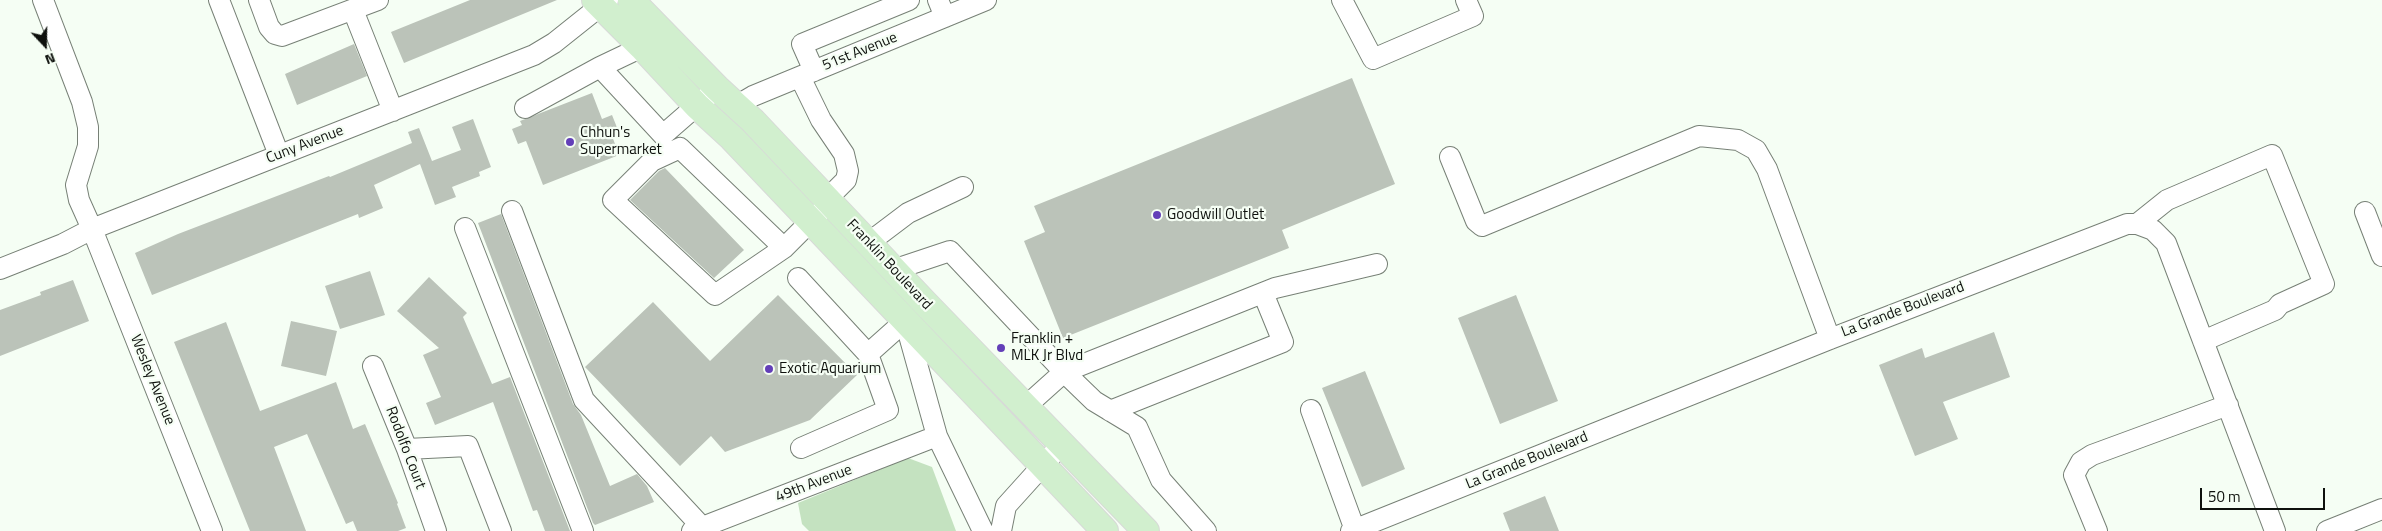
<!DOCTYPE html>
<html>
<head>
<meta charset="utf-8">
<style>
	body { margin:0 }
	#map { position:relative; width:2382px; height:531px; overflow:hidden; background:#f5fef4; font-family:"Titillium Web",sans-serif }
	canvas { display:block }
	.north { position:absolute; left:20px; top:20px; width:50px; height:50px; -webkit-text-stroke:4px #f5fef4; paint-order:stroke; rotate:159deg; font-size:14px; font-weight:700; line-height:20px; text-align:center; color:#0e110d }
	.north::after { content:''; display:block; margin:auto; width:18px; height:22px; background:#0e110d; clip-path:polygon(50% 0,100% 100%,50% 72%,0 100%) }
	.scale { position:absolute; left:2200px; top:488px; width:125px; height:22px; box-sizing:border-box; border:2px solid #0e110d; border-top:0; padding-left:6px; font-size:15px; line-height:18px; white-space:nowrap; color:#0e110d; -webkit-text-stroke:4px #f5fef4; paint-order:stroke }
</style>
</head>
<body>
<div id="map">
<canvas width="2382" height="531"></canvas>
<div class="north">N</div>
<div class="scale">50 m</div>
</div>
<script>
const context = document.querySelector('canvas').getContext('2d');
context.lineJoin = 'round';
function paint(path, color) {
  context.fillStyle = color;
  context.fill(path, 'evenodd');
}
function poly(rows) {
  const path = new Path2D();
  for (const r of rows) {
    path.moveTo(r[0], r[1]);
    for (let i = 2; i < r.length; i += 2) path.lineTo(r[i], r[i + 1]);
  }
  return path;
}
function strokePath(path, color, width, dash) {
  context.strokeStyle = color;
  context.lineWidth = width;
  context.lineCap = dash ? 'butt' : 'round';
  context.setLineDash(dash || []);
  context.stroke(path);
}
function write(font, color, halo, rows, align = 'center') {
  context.font = font + ' "Titillium Web",sans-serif';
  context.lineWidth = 4.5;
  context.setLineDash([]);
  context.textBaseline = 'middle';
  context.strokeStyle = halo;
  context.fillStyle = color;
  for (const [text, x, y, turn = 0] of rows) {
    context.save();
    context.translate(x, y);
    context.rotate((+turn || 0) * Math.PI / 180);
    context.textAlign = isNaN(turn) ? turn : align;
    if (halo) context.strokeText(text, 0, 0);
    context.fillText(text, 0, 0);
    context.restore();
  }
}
const green = poly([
	[908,458,932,467,956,531,809,531,802,524,798,503]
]);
const building = poly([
	[470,0,557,0,404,63,391,32],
	[354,44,367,76,297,105,285,74],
	[1352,78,1395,184,1282,230,1289,248,1063,338,1024,241,1045,232,1034,206],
	[592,93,602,119,612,115,618,130,611,133,619,155,543,185,526,141,518,144,512,129,522,125,520,121],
	[473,119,491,167,479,172,480,176,452,187,456,197,435,205,420,164,374,185,383,208,359,218,358,214,152,295,135,253,178,234,329,176,330,177,412,143,408,132,419,128,432,161,461,150,452,127],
	[665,168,744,250,714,278,630,200,659,171],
	[501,214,573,404,581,415,610,486,637,474,647,486,654,502,595,525,593,523,478,223],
	[370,271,385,315,340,329,325,286],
	[429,277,467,313,463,317,492,384,510,377,570,531,545,531,537,510,533,511,493,402,435,425,426,403,441,397,423,355,439,348,397,311],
	[73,280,89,321,0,356,0,310,41,295,40,292],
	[778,295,857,375,810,420,725,452,711,436,680,466,585,367,653,302,710,361],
	[1516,295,1558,401,1500,424,1458,318],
	[291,321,337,331,326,376,281,366],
	[226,322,260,411,336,382,353,429,365,424,398,503,397,504,406,528,398,531,357,531,353,521,346,524,307,434,274,447,306,531,250,531,174,342],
	[1994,332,2010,377,1943,402,1958,439,1915,456,1879,365,1922,348,1925,358],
	[1365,371,1405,469,1362,487,1322,388],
	[1545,496,1559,531,1510,531,1503,513]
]);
const minor = poly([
	[43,0,82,102,88,127,88,146,76,185,79,200,92,229,212,531],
	[219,0,279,155],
	[259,0,269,27,275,34,282,36,378,0],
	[938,0,945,17],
	[1342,0,1373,59,1473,16,1466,0],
	[353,10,393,111],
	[600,67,642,47,651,38],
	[814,71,802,44,909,0],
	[800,77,821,120,844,154,848,171,846,180,827,199],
	[736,106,753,96,986,0],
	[525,108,600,67,663,135,717,88],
	[1450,157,1476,221,1482,226,1699,136,1738,140,1756,150,1767,169,1830,339],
	[512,211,584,400,702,527],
	[2365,212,2382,256],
	[2137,224,2167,200,2272,155,2324,284,2280,304,2275,310,2203,341],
	[465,228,583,531],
	[867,244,908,213,963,187],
	[784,248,680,148,652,161,613,200,715,295,784,248,819,213],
	[0,269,63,244,92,229,534,55,554,43,608,0],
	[893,270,950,251,1064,372,1275,288,1377,264],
	[798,278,868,354,888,410,801,448],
	[868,354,905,321,937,436,983,531],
	[373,366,407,449,436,531],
	[1025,407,1064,372,1094,401,1137,427,1161,480,1206,531],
	[1311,410,1355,530],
	[1110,411,1283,342,1263,293],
	[407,449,468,446,501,531],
	[692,531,937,436],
	[1001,531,1006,506,1061,445],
	[1351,531,1830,339,2127,224,2137,224,2153,230,2166,243,2275,531],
	[2097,531,2074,475,2081,462,2092,455,2228,405],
	[2327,531,2382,509]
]);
const major = poly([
	[595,0,642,47,697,106,732,138,1105,531],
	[631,0,717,88,753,121,925,303,1146,531]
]);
const markers = [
	[570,142,5,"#633fb8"],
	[1157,215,5,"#633fb8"],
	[1001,348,5,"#633fb8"],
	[769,369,5,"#633fb8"]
];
const streetNames = [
	["51st Avenue",860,52,-22],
	["Cuny Avenue",305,145,-21],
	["Franklin Boulevard",889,265,47],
	["La Grande Boulevard",1903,310,-21],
	["Wesley Avenue",152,380,68],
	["Rodolfo Court",405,448,69],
	["La Grande Boulevard",1527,461,-22],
	["49th Avenue",814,484,-21]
];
const poiNames = [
	["Chhun's",580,133],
	["Supermarket",580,150],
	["Goodwill Outlet",1167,215],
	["Franklin +",1011,339],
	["MLK Jr Blvd",1011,356],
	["Exotic Aquarium",779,369]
];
paint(green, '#c4e2c0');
paint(building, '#bbc3b9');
strokePath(minor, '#778076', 22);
strokePath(major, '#d8d9d8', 28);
strokePath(minor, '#fff', 20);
strokePath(major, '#d1efce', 26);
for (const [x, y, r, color] of markers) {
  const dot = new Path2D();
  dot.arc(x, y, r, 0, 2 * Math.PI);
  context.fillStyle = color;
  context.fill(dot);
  strokePath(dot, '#f5fef4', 2);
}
write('15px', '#0e110d', '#f5fef4', streetNames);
write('15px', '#0e110d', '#f5fef4', poiNames, 'left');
</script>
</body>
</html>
